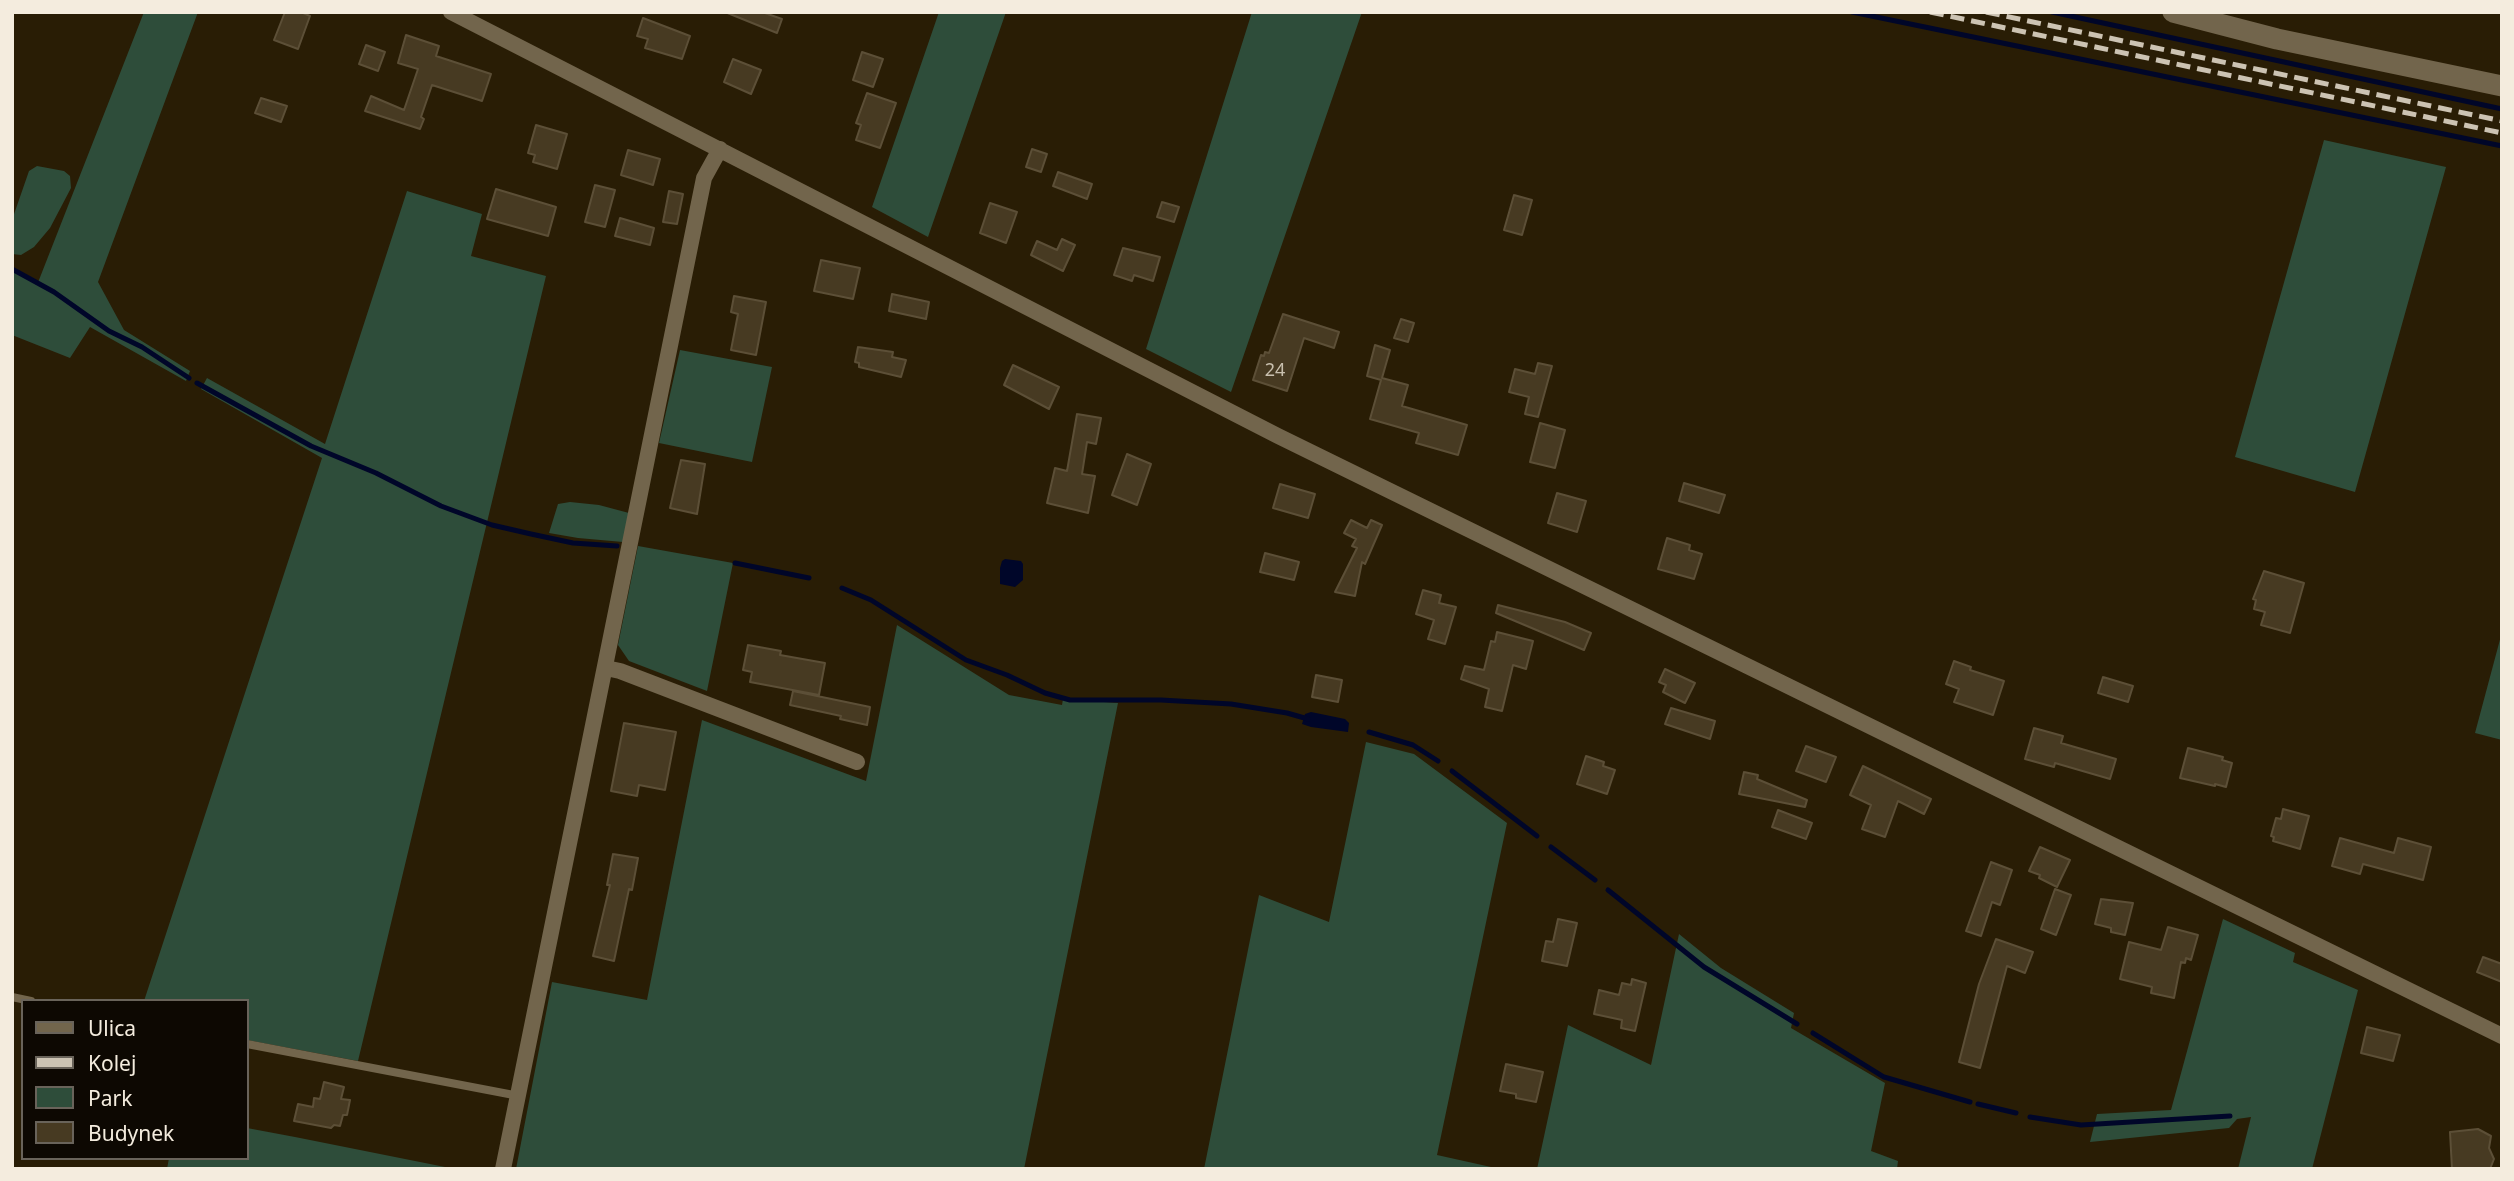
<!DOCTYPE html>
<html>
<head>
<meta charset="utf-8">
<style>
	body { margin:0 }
	#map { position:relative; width:2514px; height:1181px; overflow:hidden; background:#291d05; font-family:"Noto Sans",sans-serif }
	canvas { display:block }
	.frame { position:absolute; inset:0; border:14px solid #f4ecde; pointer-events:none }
	.legend { position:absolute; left:21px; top:999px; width:228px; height:161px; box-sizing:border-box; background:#0d0802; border:2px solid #69635a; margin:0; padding:9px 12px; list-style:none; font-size:21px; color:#f4ecde }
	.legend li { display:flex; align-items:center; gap:14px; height:35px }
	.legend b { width:35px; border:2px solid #69635a }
</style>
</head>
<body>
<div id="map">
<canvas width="2514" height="1181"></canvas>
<div class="frame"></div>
<ul class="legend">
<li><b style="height:9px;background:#72654c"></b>Ulica</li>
<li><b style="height:9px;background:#ccc3b3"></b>Kolej</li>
<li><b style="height:19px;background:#2e4d3a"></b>Park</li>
<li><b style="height:19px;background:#473a22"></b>Budynek</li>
</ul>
</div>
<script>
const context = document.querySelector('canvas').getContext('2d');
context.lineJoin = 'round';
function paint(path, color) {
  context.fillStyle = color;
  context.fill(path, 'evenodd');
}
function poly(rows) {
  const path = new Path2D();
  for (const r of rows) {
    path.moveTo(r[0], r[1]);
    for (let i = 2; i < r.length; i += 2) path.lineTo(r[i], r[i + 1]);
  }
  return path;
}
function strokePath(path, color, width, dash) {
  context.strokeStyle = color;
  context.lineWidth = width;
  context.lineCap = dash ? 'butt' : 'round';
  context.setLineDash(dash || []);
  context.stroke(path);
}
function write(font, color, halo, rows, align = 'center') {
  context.font = font + ' "Noto Sans",sans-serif';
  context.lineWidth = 5;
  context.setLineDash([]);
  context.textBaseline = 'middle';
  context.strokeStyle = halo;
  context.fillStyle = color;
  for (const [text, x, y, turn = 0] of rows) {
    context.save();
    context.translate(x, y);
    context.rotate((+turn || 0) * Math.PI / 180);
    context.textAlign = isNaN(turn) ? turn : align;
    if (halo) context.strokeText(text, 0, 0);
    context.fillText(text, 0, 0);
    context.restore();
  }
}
const green = poly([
	[144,12,198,12,98,282,124,330,190,371,186,381,90,327,70,358,12,335,12,269,37,285],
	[939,12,1006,12,928,237,872,207],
	[1252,12,1362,12,1231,392,1146,349],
	[2324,140,2446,167,2355,492,2235,457],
	[37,166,64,171,70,176,71,188,50,228,34,247,21,255,12,254,12,220,29,171],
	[407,191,482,214,471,256,546,276,358,1061,247,1040,247,1001,144,1001,322,458,201,389,207,378,325,444],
	[680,350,772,367,752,462,659,443],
	[570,502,599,505,629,513,623,542,578,538,549,533,558,504],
	[638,546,733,563,707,691,629,661,618,645],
	[897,625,1009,695,1062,705,1063,699,1118,703,1024,1169,516,1169,552,982,647,1000,702,720,866,781],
	[2502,632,2502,740,2475,733],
	[1366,742,1414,754,1507,823,1437,1155,1500,1169,1204,1169,1259,895,1329,922],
	[2223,919,2295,953,2293,962,2358,990,2312,1169,2238,1169,2251,1117,2237,1119,2229,1128,2090,1142,2097,1114,2171,1110],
	[1679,934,1721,968,1794,1013,1791,1028,1885,1083,1871,1151,1898,1161,1897,1169,1537,1169,1568,1025,1651,1065],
	[247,1128,295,1137,455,1169,167,1169,169,1158,247,1158]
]);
const water = poly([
	[1005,559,1021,561,1023,564,1023,580,1015,587,1000,584,1000,568,1002,561],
	[1311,712,1345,719,1349,723,1348,732,1311,727,1302,724,1305,714]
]);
const stream = poly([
	[1852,12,2502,146],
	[2052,12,2502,109],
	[12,269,54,292,109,331,142,347,189,378],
	[197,383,311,446,376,473,441,506,492,525,531,534,573,543,617,546],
	[735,563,809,578],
	[842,588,871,600,966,660,1007,675,1045,693,1070,700,1161,700,1231,704,1287,713,1308,719],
	[1369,732,1413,745,1438,761],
	[1452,771,1537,836],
	[1551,847,1595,880],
	[1608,890,1704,967,1797,1024],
	[1813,1033,1884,1077,1970,1102],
	[1978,1104,2016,1113],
	[2030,1117,2081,1125,2230,1116]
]);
const building = poly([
	[285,12,301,12,310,16,298,49,274,40,285,12],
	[725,12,762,12,782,19,777,33,725,12],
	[643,18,690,36,682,59,645,48,648,39,637,36,643,18],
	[406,35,439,46,436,56,491,74,482,101,432,85,421,117,424,119,420,129,365,111,371,96,404,110,418,69,398,63,406,35],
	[366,45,385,52,378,71,359,64,366,45],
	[862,52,883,59,873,87,853,80,862,52],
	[733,59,761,70,751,94,724,82,733,59],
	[867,93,896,103,880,148,856,140,861,125,856,123,867,93],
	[261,98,287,106,281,122,255,113,261,98],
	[536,125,567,134,557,169,533,162,535,155,528,153,536,125],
	[1032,149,1047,154,1041,172,1026,167,1032,149],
	[628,150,660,159,653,185,621,175,628,150],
	[1058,172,1092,184,1087,199,1053,186,1058,172],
	[595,185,615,190,605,227,585,222,595,185],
	[496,189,556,207,548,236,487,219,496,189],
	[669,191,683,194,677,224,663,222,669,191],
	[1514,195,1532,200,1522,235,1504,230,1514,195],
	[1162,202,1179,207,1174,222,1157,217,1162,202],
	[990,203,1017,212,1006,243,980,233,990,203],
	[620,218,654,228,650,245,615,236,620,218],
	[1062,239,1075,245,1063,271,1031,255,1037,241,1057,250,1062,239],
	[1123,248,1160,257,1153,281,1134,275,1132,281,1114,275,1123,248],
	[821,260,860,268,853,299,814,291,821,260],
	[892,294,929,302,926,319,889,311,892,294],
	[734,296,766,302,756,355,731,350,738,314,731,312,734,296],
	[1283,314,1339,332,1334,348,1304,338,1287,391,1253,380,1261,355,1264,356,1265,352,1269,353,1283,314],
	[1401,319,1414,323,1408,342,1394,338,1401,319],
	[1375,345,1390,350,1382,378,1408,385,1402,406,1467,425,1458,455,1416,443,1419,433,1370,419,1381,380,1367,376,1375,345],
	[858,347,893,352,892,357,906,360,901,377,859,367,859,363,855,362,858,347],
	[1538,363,1552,366,1538,417,1525,414,1529,397,1509,392,1515,369,1535,374,1538,363],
	[1013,365,1059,387,1049,409,1004,385,1013,365],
	[1077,414,1101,418,1096,444,1087,442,1082,474,1095,476,1088,513,1047,503,1055,468,1067,471,1077,414],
	[1540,423,1565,430,1555,468,1530,462,1540,423],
	[1127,454,1151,464,1137,505,1112,495,1127,454],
	[681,460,705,464,697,514,670,508,681,460],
	[1684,483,1725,495,1719,513,1679,501,1684,483],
	[1280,484,1315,494,1308,518,1273,508,1280,484],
	[1557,493,1586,501,1577,532,1548,523,1557,493],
	[1351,520,1367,528,1371,520,1382,525,1365,564,1362,562,1355,596,1335,592,1357,548,1352,546,1356,539,1344,533,1351,520],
	[1667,538,1690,545,1689,550,1702,554,1694,579,1658,569,1667,538],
	[1265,553,1299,562,1294,580,1260,572,1265,553],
	[2264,571,2304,583,2290,633,2261,625,2265,612,2254,609,2256,600,2253,599,2264,571],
	[1423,590,1441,595,1439,603,1456,607,1445,644,1428,639,1434,620,1416,614,1423,590],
	[1498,605,1565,622,1591,633,1584,650,1496,613,1498,605],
	[1497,632,1533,641,1526,669,1513,665,1502,711,1485,707,1489,689,1461,679,1465,666,1484,670,1491,641,1495,642,1497,632],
	[748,645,781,651,780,655,825,663,819,695,750,682,752,672,743,670,748,645],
	[1954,661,1971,667,1970,670,2004,681,1993,715,1954,702,1959,689,1946,684,1954,661],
	[1665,669,1695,683,1685,703,1663,692,1666,685,1659,682,1665,669],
	[1316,675,1342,680,1338,702,1312,697,1316,675],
	[2103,677,2133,686,2128,702,2098,693,2103,677],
	[793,691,870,707,867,725,840,719,841,716,790,705,793,691],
	[1671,708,1715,721,1710,739,1665,724,1671,708],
	[624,723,676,732,665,790,639,785,637,796,611,791,624,723],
	[2034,728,2063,736,2061,743,2116,759,2110,779,2055,763,2054,767,2025,759,2034,728],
	[1806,746,1836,757,1826,782,1796,771,1806,746],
	[2188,748,2223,757,2222,760,2232,763,2226,787,2215,784,2215,786,2180,778,2188,748],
	[1586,756,1604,762,1603,766,1615,770,1607,794,1577,784,1586,756],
	[1863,766,1931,799,1924,814,1898,801,1885,837,1862,829,1871,805,1850,795,1863,766],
	[1744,772,1758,775,1757,779,1807,800,1805,807,1739,794,1744,772],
	[2283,809,2309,816,2300,849,2273,841,2274,837,2271,836,2276,818,2281,819,2283,809],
	[1778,810,1812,823,1806,839,1772,827,1778,810],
	[2340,838,2394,853,2398,838,2431,847,2423,880,2363,864,2360,874,2332,866,2340,838],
	[2040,847,2070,860,2057,887,2039,878,2040,875,2029,871,2040,847],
	[613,854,638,858,632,890,629,889,614,961,593,956,610,885,607,885,613,854],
	[1991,862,2012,870,2000,905,1992,902,1981,936,1966,931,1991,862],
	[2055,889,2071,895,2056,935,2041,929,2055,889],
	[2101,899,2133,903,2125,935,2111,932,2111,928,2095,924,2101,899],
	[1558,919,1577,923,1567,966,1542,961,1546,941,1553,942,1558,919],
	[2168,927,2198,935,2191,960,2186,958,2185,963,2181,962,2174,998,2151,993,2152,987,2120,979,2129,942,2161,950,2168,927],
	[1996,939,2033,952,2025,973,2007,966,1980,1068,1959,1062,1979,984,1996,939],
	[2483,957,2502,964,2502,982,2477,972,2483,957],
	[1632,979,1646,983,1635,1031,1621,1028,1622,1020,1594,1014,1599,990,1619,995,1622,983,1631,985,1632,979],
	[2367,1027,2400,1035,2393,1061,2361,1053,2367,1027],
	[1506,1064,1543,1072,1536,1102,1516,1098,1516,1094,1500,1091,1506,1064],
	[324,1082,344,1087,341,1099,350,1100,347,1115,343,1115,340,1126,334,1125,331,1128,294,1121,298,1104,313,1107,314,1098,320,1099,324,1082],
	[2478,1129,2491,1136,2489,1148,2494,1159,2490,1169,2452,1169,2450,1132,2478,1129]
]);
const lane = poly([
	[12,997,31,1001],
	[247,1044,519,1096]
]);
const street = poly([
	[451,12,1278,436,2502,1036],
	[606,668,620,671,857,762],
	[503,1169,704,178,720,149]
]);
const secondary = poly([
	[2173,12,2277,39,2502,86]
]);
const rail = poly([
	[1930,12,2502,133],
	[1986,12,2502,121]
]);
const numberNames = [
	["24",1275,371]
];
paint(green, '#2e4d3a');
paint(water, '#000629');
strokePath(stream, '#000629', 5);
paint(building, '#473a22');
strokePath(building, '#5c4f37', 2);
strokePath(lane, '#72654c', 8);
strokePath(street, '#72654c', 16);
strokePath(secondary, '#72654c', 21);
strokePath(rail, '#ccc3b3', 5, [14, 7]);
write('18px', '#c9c0af', null, numberNames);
</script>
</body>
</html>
